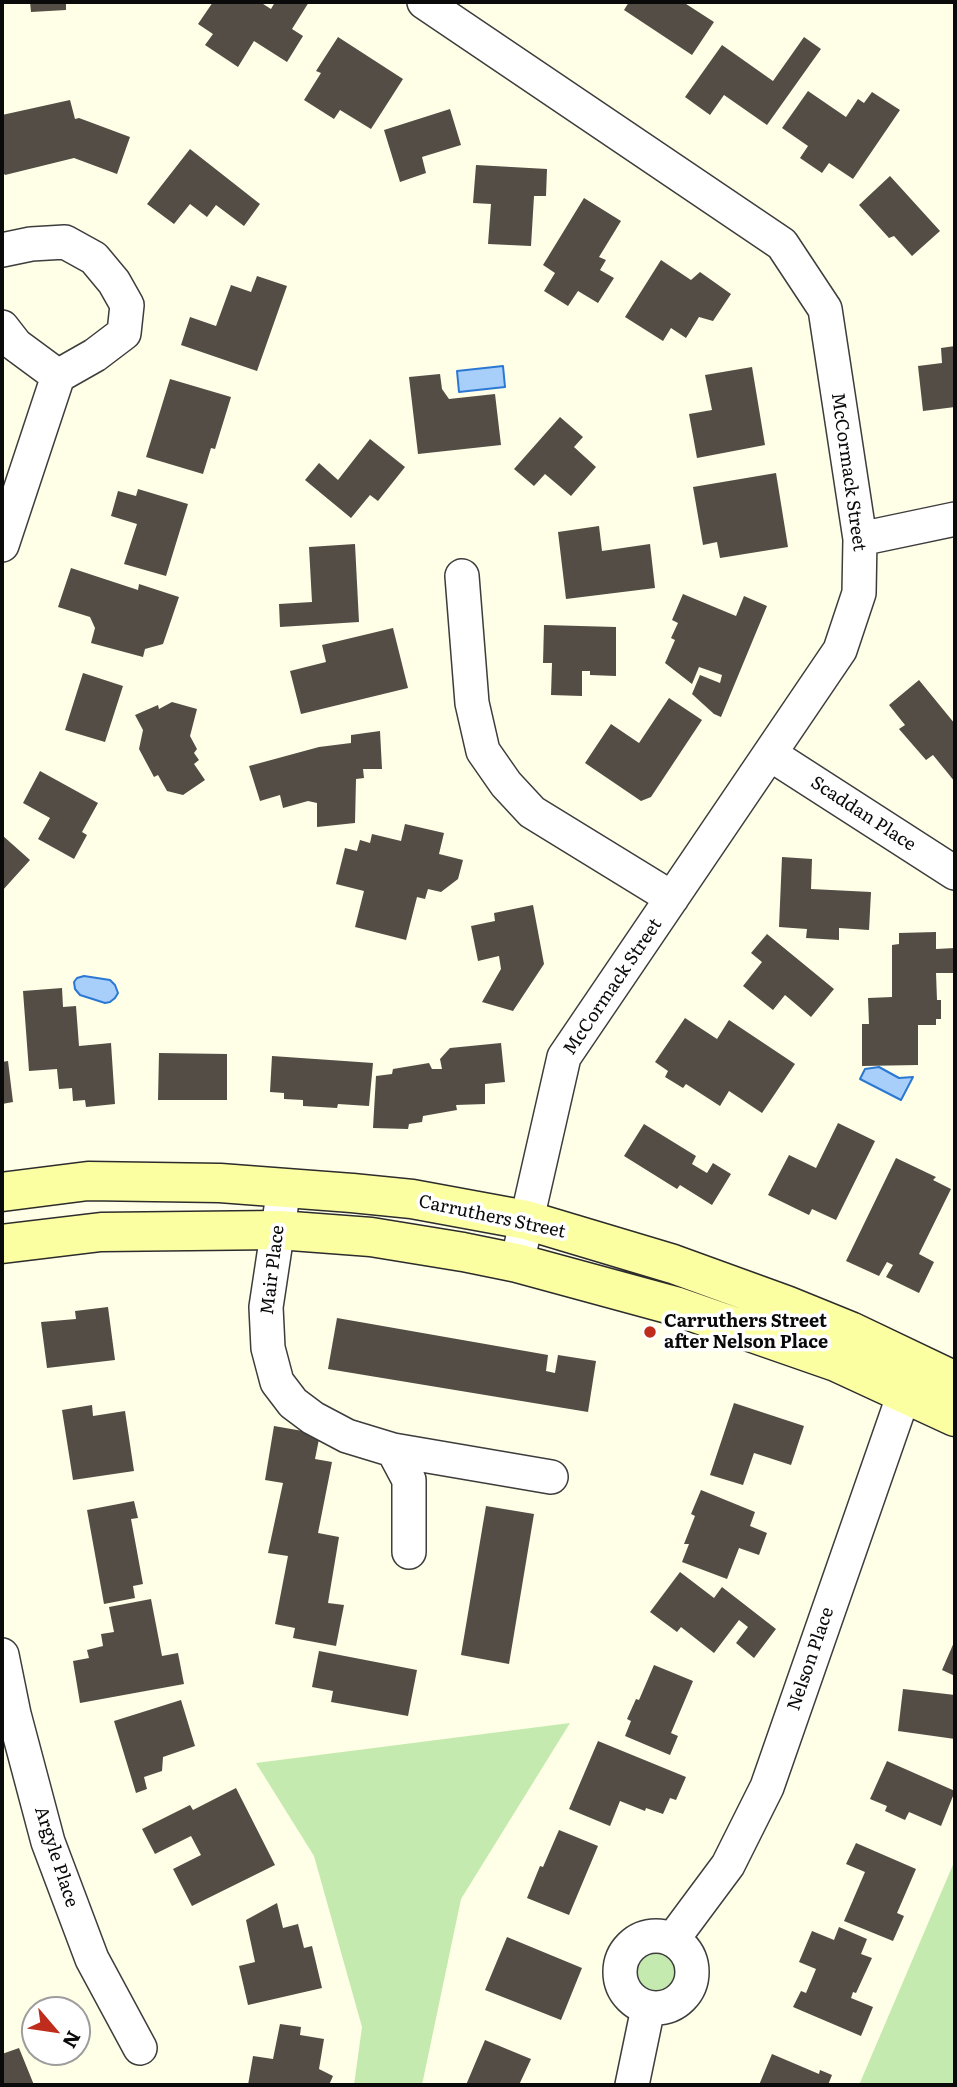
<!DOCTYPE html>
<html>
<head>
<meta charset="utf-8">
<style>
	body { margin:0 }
	#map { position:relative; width:957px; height:2087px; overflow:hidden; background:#fffee6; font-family:Literata,serif }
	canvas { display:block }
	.frame { position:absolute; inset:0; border:4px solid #0a0a0a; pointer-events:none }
	.north { position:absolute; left:21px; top:1996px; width:70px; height:70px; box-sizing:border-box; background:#fff; border:2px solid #9d9d9d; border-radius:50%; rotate:119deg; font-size:19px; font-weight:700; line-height:28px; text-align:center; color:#0a0a0a }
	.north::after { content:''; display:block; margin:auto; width:24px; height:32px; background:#bf2c1c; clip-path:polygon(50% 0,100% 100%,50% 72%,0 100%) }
</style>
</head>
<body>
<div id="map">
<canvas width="957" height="2087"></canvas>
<div class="frame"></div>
<div class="north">N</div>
</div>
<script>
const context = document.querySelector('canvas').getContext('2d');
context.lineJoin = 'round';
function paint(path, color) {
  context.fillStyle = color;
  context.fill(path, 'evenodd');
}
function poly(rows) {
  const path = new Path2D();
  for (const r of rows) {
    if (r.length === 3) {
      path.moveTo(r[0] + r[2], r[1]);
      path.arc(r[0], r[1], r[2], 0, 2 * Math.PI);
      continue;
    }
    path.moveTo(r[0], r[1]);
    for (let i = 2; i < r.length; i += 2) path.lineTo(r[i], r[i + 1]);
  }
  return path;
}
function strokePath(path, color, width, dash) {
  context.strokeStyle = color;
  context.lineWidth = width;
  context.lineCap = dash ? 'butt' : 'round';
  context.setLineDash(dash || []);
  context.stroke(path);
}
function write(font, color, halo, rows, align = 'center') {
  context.font = font + ' Literata,serif';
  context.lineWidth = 7;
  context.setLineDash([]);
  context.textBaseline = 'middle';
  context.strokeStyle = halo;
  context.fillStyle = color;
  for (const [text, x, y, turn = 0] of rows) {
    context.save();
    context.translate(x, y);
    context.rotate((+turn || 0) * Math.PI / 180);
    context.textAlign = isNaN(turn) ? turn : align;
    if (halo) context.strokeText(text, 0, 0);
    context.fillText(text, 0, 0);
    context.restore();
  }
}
const green = poly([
	[570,1723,461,1899,422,2085,354,2085,362,2027,314,1856,256,1763],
	[955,1860,955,2085,859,2085],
	[656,1971,27]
]);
const water = poly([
	[503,366,505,387,459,392,457,371,503,366],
	[84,976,110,980,115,985,118,993,115,998,110,1002,105,1003,80,995,75,989,74,982,77,978,84,976],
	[879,1067,899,1078,913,1077,901,1100,860,1079,865,1069,879,1067]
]);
const building = poly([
	[30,2,66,2,66,10,31,12],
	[213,2,260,2,271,9,275,2,309,2,292,29,303,36,287,62,254,41,238,67,205,45,213,34,198,24],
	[629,2,683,2,714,22,692,55,624,10],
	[338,37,403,79,371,129,340,110,334,119,304,100,321,73,316,71],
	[804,37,821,49,767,125,724,95,710,115,685,97,722,45,773,81],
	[808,91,846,117,858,99,864,103,872,92,900,110,853,179,829,163,822,173,800,158,808,146,782,128],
	[70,100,75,119,79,118,130,137,117,174,74,158,5,175,2,171,2,115],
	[450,109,461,145,422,157,426,173,400,182,384,130],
	[190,149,260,204,244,226,216,205,207,217,190,204,174,224,147,204],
	[476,165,547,169,546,196,534,196,531,246,488,244,491,204,473,203],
	[890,176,940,231,912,256,894,236,889,238,859,205],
	[584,198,621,221,599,257,606,260,600,270,614,278,598,303,578,291,568,306,544,291,555,273,543,265],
	[661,260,691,280,700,272,731,294,713,321,699,317,686,338,671,328,663,341,625,317],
	[257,276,287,286,257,371,181,345,190,317,216,326,231,285,251,292],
	[955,346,955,407,923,411,918,366,942,363,941,348],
	[752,367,765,445,697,458,689,414,712,410,705,375],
	[440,374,442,389,449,399,495,394,501,445,418,454,409,377],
	[170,379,231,397,215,449,211,448,203,474,146,457],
	[560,417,583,437,574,447,596,467,571,496,545,474,534,486,514,469],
	[370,439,405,467,378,501,370,495,351,518,305,480,319,463,338,480],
	[776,473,788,547,720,558,717,542,703,545,693,487],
	[138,489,188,504,166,576,124,564,137,524,111,516,118,491,136,496],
	[599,526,602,551,650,544,655,588,566,599,558,532],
	[355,544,359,622,280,627,279,604,312,602,309,547],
	[71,568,138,590,139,584,179,597,163,644,145,649,143,657,91,643,95,628,90,617,58,607],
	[683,594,736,616,744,596,767,606,721,717,714,714,692,694,700,675,720,683,722,675,699,667,692,684,665,663,675,640,671,638,678,623,672,620],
	[544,625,616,627,616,676,590,675,590,671,582,671,582,696,551,695,552,663,543,663],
	[393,628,408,688,301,714,290,671,326,662,322,645],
	[83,673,123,686,105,742,65,730],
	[919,680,955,724,955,782,933,755,926,760,899,729,905,725,889,705],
	[669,698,702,720,651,797,641,801,585,763,611,724,639,743],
	[172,702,197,709,190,736,197,749,194,753,199,760,194,764,205,780,183,795,167,791,158,775,154,777,139,749,143,730,135,715,158,705,159,709],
	[380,731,382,769,363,769,364,778,356,779,355,823,317,827,317,803,308,801,283,808,280,795,260,801,249,766,319,747,351,743,351,735],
	[40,771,98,803,82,832,87,835,74,859,38,839,50,818,23,803],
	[405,824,444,833,439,854,463,860,458,879,441,892,428,889,425,899,417,897,406,940,355,927,364,891,336,884,345,848,357,851,360,840,370,843,372,834,401,841],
	[2,835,30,860,2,891],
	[782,857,812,859,811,889,871,892,869,930,839,928,839,940,806,938,807,929,779,927],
	[533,905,544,964,513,1011,482,1002,501,969,499,956,478,961,471,926,495,921,494,913],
	[936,932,936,949,955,948,955,973,936,973,937,1000,941,1000,941,1019,936,1019,936,1025,918,1025,918,1065,862,1066,862,1024,869,1024,868,998,892,997,892,945,899,944,899,933],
	[767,934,834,989,811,1017,785,995,773,1010,743,986,762,962,751,953],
	[62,988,63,1007,76,1006,79,1046,111,1043,115,1104,86,1107,85,1100,73,1101,72,1088,59,1089,57,1069,29,1071,23,991],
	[685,1018,717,1039,729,1020,795,1064,762,1113,729,1091,720,1106,686,1084,683,1088,665,1077,668,1071,655,1062],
	[501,1043,505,1082,485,1084,485,1104,456,1105,457,1110,423,1116,422,1122,409,1124,408,1129,373,1128,376,1076,392,1074,393,1069,429,1063,432,1069,442,1069,440,1059,450,1048],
	[159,1053,227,1054,227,1100,158,1100],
	[272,1056,373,1063,369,1106,338,1104,337,1108,303,1106,303,1100,284,1099,284,1093,270,1092],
	[8,1061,13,1102,2,1104,2,1062],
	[838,1123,875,1141,836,1220,812,1209,809,1215,768,1195,789,1155,816,1168],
	[644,1124,696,1156,692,1164,707,1173,713,1163,731,1174,712,1205,680,1185,677,1189,624,1156],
	[896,1158,936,1177,933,1180,951,1189,919,1254,934,1262,919,1293,886,1277,893,1265,887,1262,879,1276,846,1261],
	[108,1307,115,1360,47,1368,41,1322,76,1319,75,1311],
	[337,1318,548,1355,546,1371,555,1373,558,1355,596,1361,588,1412,328,1369],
	[734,1403,804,1426,791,1465,754,1453,743,1485,710,1475],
	[92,1405,93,1416,125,1411,134,1471,73,1480,62,1410],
	[274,1426,320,1434,315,1459,332,1462,318,1533,339,1537,328,1603,344,1605,336,1646,293,1638,295,1628,275,1624,288,1556,268,1553,283,1483,265,1480],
	[701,1490,755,1512,750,1526,767,1533,759,1555,739,1548,727,1579,682,1562,689,1544,684,1544,695,1516,691,1514],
	[134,1501,138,1518,131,1519,143,1584,133,1586,135,1598,104,1604,87,1510],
	[486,1506,534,1514,509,1664,461,1655],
	[680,1572,714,1598,722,1587,776,1629,754,1658,736,1643,748,1627,739,1620,714,1653,681,1627,677,1632,650,1612],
	[151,1599,162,1656,178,1653,184,1684,80,1703,73,1661,89,1658,87,1650,103,1646,101,1634,114,1632,109,1607],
	[955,1640,955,1676,942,1670],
	[319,1651,417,1670,408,1716,331,1702,333,1691,312,1687],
	[654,1665,693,1681,671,1733,678,1736,670,1755,625,1736,631,1721,627,1719,636,1699,639,1700],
	[903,1689,955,1695,955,1739,898,1731],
	[181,1700,195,1746,163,1757,162,1771,144,1777,147,1789,136,1793,114,1721],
	[598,1741,686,1777,676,1800,670,1798,663,1814,646,1808,645,1811,620,1801,610,1826,569,1809],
	[887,1761,955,1791,941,1826,909,1812,905,1820,885,1811,887,1806,870,1799],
	[236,1788,275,1865,192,1906,173,1869,201,1855,191,1836,155,1854,142,1829,190,1805,193,1810],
	[559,1830,598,1846,569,1915,527,1898,540,1866,543,1867],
	[856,1843,916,1869,897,1913,904,1916,893,1941,844,1921,865,1872,846,1864],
	[277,1903,283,1928,298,1924,304,1948,312,1946,322,1988,248,2005,239,1966,255,1962,246,1920],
	[839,1927,867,1939,861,1954,872,1958,856,1993,853,1992,851,1998,873,2007,861,2036,793,2007,801,1991,806,1993,816,1969,799,1962,812,1931,834,1940],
	[507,1937,582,1968,561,2020,485,1990],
	[280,2024,301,2027,300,2035,324,2039,319,2069,333,2076,329,2085,248,2085,253,2056,273,2059],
	[485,2040,531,2059,519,2085,466,2085],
	[19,2048,34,2085,2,2085,2,2054],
	[772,2054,819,2074,820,2070,832,2075,828,2085,759,2085]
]);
const minor = poly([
	[424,2,782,244,825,309,860,539,859,593,840,650,564,1057,517,1263],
	[2,250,31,244,65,242,94,258,114,282,127,305,124,333,95,355,58,376,2,545],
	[2,327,16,345,58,376],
	[860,539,955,519],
	[462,576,472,703,483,751,506,784,532,812,672,898],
	[770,754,955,873],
	[284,1188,266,1307,268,1348,277,1382,293,1403,313,1418,347,1436,393,1450,409,1480,409,1552],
	[393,1450,551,1477],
	[2,1655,14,1714,48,1842,92,1959,140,2048],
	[656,1972,36],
	[673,1939,728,1865,767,1787,912,1371],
	[632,2085,648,2008]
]);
const secondary = poly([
	[2,1192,88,1181,220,1183,352,1193,412,1199,526,1220,673,1264,786,1305,850,1331,955,1381],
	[2,1244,101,1232,278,1230,371,1237,463,1252,517,1263,675,1306,836,1362,955,1417]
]);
const markers = [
	[650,1332,7,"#bf2c1c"]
];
const streetNames = [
	["McCormack Street",848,472,82],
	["Scaddan Place",863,814,33],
	["McCormack Street",613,987,-56],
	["Carruthers Street",492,1217,12],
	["Mair Place",273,1270,-83],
	["Nelson Place",811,1659,-71],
	["Argyle Place",56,1857,72]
];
const poiNames = [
	["Carruthers Street",664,1322],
	["after Nelson Place",664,1343]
];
paint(green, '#c5eaaf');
paint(water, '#a8cff9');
strokePath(water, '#2b78d4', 2);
paint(building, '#534d46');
strokePath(minor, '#3d3d3d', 36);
strokePath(secondary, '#2c2c2c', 41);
strokePath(minor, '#fff', 33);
strokePath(secondary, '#fcffa1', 38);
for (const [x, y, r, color] of markers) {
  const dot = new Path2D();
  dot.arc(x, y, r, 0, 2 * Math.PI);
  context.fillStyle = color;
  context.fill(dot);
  strokePath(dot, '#fff', 2.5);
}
write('18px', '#0a0a0a', '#fff', streetNames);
write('bold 18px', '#0a0a0a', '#fff', poiNames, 'left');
</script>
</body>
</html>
